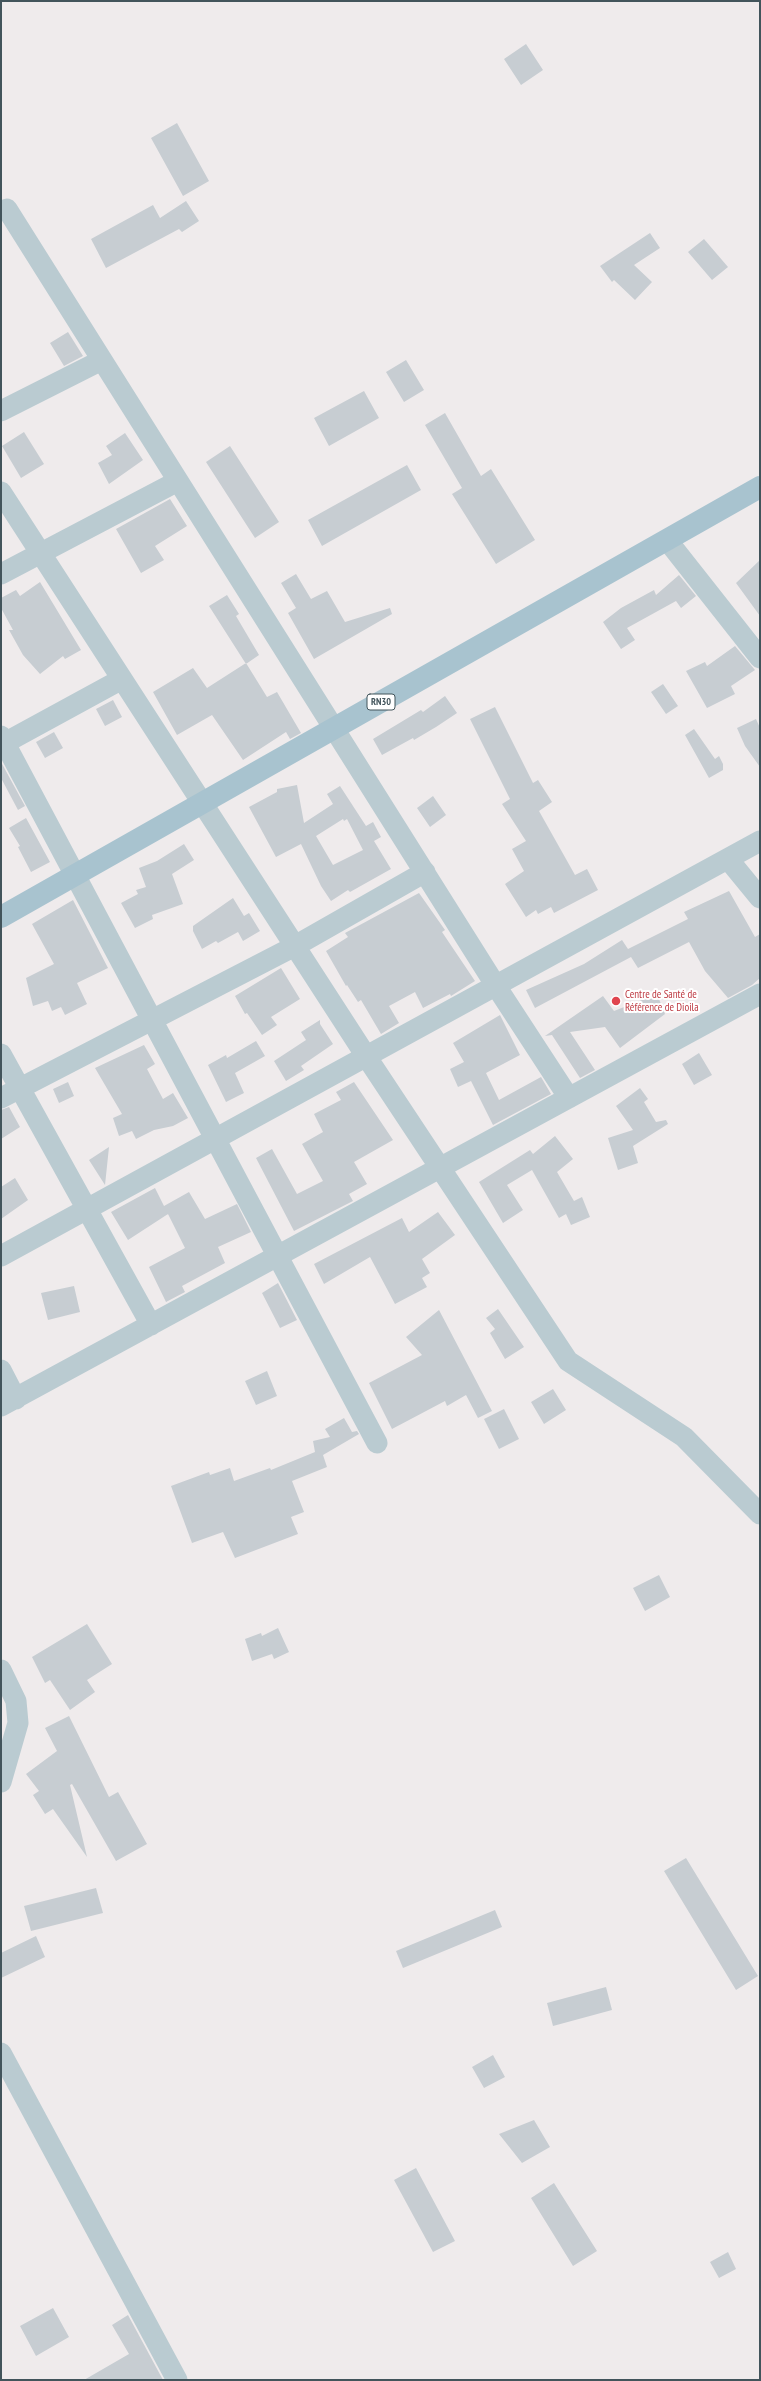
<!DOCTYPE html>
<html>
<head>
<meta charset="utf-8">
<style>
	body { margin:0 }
	#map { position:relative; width:761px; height:2381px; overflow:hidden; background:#efebec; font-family:"PT Sans Narrow",sans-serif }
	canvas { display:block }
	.frame { position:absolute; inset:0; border:2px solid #42545b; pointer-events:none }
</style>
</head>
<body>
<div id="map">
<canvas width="761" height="2381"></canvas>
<div class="frame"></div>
</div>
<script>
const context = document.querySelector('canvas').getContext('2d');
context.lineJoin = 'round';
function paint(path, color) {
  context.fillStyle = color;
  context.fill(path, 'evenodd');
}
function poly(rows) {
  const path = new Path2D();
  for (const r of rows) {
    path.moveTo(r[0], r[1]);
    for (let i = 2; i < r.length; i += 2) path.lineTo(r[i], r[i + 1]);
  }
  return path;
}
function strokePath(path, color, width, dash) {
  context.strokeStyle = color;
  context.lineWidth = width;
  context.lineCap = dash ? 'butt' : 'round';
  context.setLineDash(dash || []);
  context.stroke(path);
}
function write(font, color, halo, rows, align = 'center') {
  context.font = font + ' "PT Sans Narrow",sans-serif';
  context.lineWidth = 4;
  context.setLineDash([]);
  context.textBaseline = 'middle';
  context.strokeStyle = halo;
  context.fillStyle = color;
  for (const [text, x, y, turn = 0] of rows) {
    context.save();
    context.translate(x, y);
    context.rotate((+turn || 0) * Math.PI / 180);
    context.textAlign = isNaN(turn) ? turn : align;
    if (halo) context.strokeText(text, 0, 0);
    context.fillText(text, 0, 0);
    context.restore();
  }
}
const building = poly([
	[526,44,543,70,521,85,504,59],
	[177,123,209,181,183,196,151,138],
	[186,201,199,221,182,232,179,229,106,268,91,239,153,205,160,218],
	[650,233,660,248,634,265,652,282,635,300,614,280,612,282,600,266],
	[704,239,728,267,712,280,688,252],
	[68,332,83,356,64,366,50,343],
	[406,360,424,390,404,402,386,372],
	[364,391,379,418,329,446,314,418],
	[445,413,481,476,491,469,535,540,496,564,452,494,462,488,425,425],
	[24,432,44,464,21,478,2,446],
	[125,433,143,460,109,484,98,463,112,455,106,446],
	[230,446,279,522,255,538,206,462],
	[407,465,421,490,322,546,308,520],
	[170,499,187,526,155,546,164,560,141,573,116,529],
	[760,560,760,616,736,583],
	[296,574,311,599,327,591,345,622,390,608,392,614,314,659,288,613,296,608,281,583],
	[679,575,696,596,681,608,676,601,627,628,635,640,621,649,603,622,621,608,654,590,656,595],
	[40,582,81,650,65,659,63,656,40,674,23,655,9,630,13,630,1,608,1,598,16,590,20,596],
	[227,595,239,614,236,616,259,655,246,664,209,606],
	[735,646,755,670,731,686,735,694,707,708,686,671,705,662,707,666],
	[246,663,267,697,277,692,301,733,290,739,286,732,243,760,212,715,177,735,153,692,193,668,207,688],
	[663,684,678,706,666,714,651,692],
	[445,696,457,713,436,727,414,740,413,738,382,755,373,739,421,710,423,712],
	[113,700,122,717,105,726,96,709],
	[495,707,533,783,538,780,552,802,539,811,575,875,587,869,598,890,554,913,551,907,538,914,536,910,526,917,505,884,524,871,512,849,526,841,502,804,510,799,470,719],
	[756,719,760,728,760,767,745,746,737,728],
	[694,729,715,759,719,756,723,764,723,770,709,778,685,735],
	[54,732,63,748,45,758,36,742],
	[1,762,25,806,18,810,1,778],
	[297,785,304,823,333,804,327,794,340,786,366,826,373,822,381,837,374,841,391,869,350,892,348,890,331,901,321,886,301,844,276,857,249,807,277,792,277,789],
	[343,819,344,821,347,819,363,850,333,865,316,836],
	[433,796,446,815,430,827,417,808],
	[26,818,50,862,31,872,18,847,20,846,9,828],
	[184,844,194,860,172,874,183,904,152,915,153,919,135,928,121,903,138,894,136,890,146,887,139,868,157,861],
	[729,891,755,937,760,934,760,978,752,985,728,998,705,971,689,942,638,968,631,957,535,1008,526,990,584,964,622,940,628,949,688,919,684,912],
	[419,893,445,930,442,932,475,981,451,996,450,994,423,1008,415,992,389,1006,399,1023,381,1034,361,1000,358,1002,347,985,346,986,326,951,348,937,345,933],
	[233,898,244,916,249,913,260,931,243,941,238,932,218,943,216,941,202,949,193,931,193,926],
	[73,900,108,968,77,983,87,1004,65,1015,61,1007,52,1011,48,1001,33,1006,26,978,54,964,32,924],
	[281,968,300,999,271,1017,277,1025,262,1035,247,1013,245,1014,235,996],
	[657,994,665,1014,620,1048,605,1027,570,1032,595,1070,580,1078,552,1035,545,1036,603,996,614,1011],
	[500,1015,520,1055,486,1073,499,1100,541,1077,551,1094,493,1125,471,1081,458,1087,450,1069,464,1062,453,1043],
	[320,1020,320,1024,333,1044,301,1066,304,1070,286,1081,274,1061,306,1040,301,1032],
	[256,1041,265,1056,235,1073,244,1093,226,1102,208,1065,226,1055,227,1058],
	[144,1045,155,1064,147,1069,163,1099,173,1093,188,1118,173,1126,154,1130,136,1139,132,1131,119,1136,113,1118,122,1114,95,1068],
	[699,1053,712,1075,694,1085,682,1064],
	[68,1082,74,1096,59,1103,53,1089],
	[354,1082,393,1140,354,1162,367,1184,349,1194,353,1201,294,1231,256,1158,272,1149,297,1194,323,1181,302,1144,323,1132,314,1114,341,1100,336,1092],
	[640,1088,648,1099,644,1102,656,1122,666,1120,668,1124,633,1146,638,1163,618,1170,608,1138,633,1130,616,1106],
	[9,1107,20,1127,1,1139,1,1110],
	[555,1136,573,1159,557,1172,574,1201,582,1197,590,1217,571,1225,566,1214,559,1218,532,1170,507,1185,523,1210,503,1223,479,1182,530,1150,533,1154],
	[109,1147,105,1185,89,1160],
	[15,1178,28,1200,1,1219,1,1187],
	[155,1188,168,1214,128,1240,111,1212],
	[189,1192,205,1219,237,1204,251,1232,218,1247,225,1263,182,1286,185,1292,166,1302,149,1267,185,1248,164,1206],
	[438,1212,455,1235,422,1259,430,1273,422,1278,427,1287,395,1304,370,1257,324,1284,314,1264,402,1218,409,1232],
	[278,1283,297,1320,280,1328,262,1293],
	[74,1286,80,1312,48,1320,41,1293],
	[498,1309,524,1347,505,1359,490,1333,495,1329,486,1318],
	[439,1310,492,1411,478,1418,466,1395,447,1406,445,1401,392,1429,369,1383,422,1355,406,1337],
	[267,1371,277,1396,256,1405,245,1381],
	[553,1389,566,1410,544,1424,531,1402],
	[504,1409,519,1439,499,1449,484,1419],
	[344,1418,352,1432,357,1431,359,1434,323,1455,327,1467,292,1481,304,1512,291,1517,298,1534,235,1558,223,1532,192,1543,171,1486,209,1472,210,1475,230,1468,234,1481,270,1468,271,1470,315,1452,313,1441,330,1437,325,1429],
	[659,1575,670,1597,645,1611,633,1588],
	[87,1624,112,1664,87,1680,95,1692,70,1710,50,1680,45,1683,32,1657],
	[278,1628,289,1652,274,1659,272,1654,252,1661,245,1639,261,1633,262,1636],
	[69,1716,109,1797,118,1792,147,1844,116,1861,72,1784,70,1785,87,1857,53,1809,45,1814,33,1795,39,1791,26,1774,57,1751,45,1728],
	[686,1858,758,1976,736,1990,664,1871],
	[96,1888,103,1913,31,1931,24,1906],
	[495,1910,502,1927,403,1968,396,1951],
	[36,1936,45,1957,1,1978,1,1953],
	[606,1987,612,2010,553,2026,547,2003],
	[493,2055,505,2077,484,2088,472,2067],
	[534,2120,550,2147,522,2163,499,2134],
	[416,2168,455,2241,433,2252,394,2180],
	[554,2183,597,2251,573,2266,531,2198],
	[728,2252,736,2269,719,2278,710,2262],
	[53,2308,69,2337,36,2356,20,2326],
	[128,2315,163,2380,84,2380,129,2354,112,2325]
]);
const minor = poly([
	[7,209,496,986,569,1098],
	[1,411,102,360],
	[1,492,366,1056,568,1361,684,1437,760,1514],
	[667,540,760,658],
	[1,574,178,481],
	[1,736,377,1443],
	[1,745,122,679],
	[728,859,760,898],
	[1,1054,151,1325],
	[1,1098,295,946,425,872],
	[1,1256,760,841],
	[1,1370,16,1399],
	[1,1406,760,994],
	[1,1670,16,1701,18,1723,1,1782],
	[1,2053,177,2380]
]);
const major = poly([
	[1,917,760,487]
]);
const markers = [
	[616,1001,5,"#e0444e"]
];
const shields = [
	[381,702,28]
];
const shieldNames = [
	["RN30",381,702]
];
const healthNames = [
	["Centre de Santé de",625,995],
	["Référence de Dioila",625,1008]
];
paint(building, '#c7cdd2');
strokePath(minor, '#bacbd1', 21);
strokePath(major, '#a8c3cf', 22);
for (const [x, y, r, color] of markers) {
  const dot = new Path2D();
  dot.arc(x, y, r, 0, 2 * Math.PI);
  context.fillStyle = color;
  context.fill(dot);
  strokePath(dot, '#fff', 1.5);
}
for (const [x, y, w] of shields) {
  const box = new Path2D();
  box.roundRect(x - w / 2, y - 8, w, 16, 3);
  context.fillStyle = '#fff';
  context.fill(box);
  strokePath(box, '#42545b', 1);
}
write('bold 10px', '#42545b', null, shieldNames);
write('11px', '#be3a42', '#fff', healthNames, 'left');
</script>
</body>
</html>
